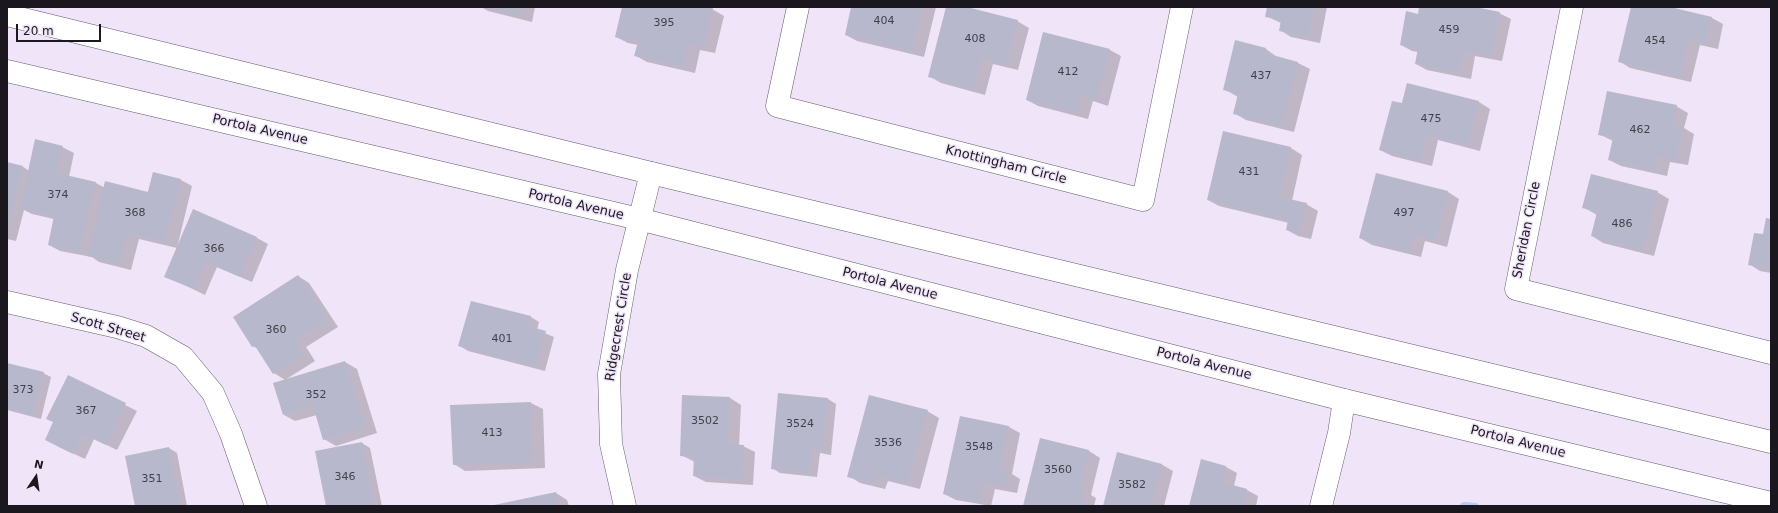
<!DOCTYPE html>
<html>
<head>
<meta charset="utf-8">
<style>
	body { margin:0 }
	#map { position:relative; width:1778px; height:513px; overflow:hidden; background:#efe4f8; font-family:"DejaVu Sans",sans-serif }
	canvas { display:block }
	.frame { position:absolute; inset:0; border:8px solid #1b171e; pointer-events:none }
	.north { position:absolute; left:16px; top:457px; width:40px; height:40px; -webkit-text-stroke:3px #efe4f8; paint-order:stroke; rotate:13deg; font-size:11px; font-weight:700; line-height:16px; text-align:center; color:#1b171e }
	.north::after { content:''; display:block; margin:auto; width:14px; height:18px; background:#1b171e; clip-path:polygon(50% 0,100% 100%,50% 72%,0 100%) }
	.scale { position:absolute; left:16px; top:24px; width:85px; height:18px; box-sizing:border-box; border:2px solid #1b171e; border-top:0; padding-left:5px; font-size:12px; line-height:14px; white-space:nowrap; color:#1b171e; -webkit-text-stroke:3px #efe4f8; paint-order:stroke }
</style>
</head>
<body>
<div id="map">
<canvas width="1778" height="513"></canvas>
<div class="frame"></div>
<div class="north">N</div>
<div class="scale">20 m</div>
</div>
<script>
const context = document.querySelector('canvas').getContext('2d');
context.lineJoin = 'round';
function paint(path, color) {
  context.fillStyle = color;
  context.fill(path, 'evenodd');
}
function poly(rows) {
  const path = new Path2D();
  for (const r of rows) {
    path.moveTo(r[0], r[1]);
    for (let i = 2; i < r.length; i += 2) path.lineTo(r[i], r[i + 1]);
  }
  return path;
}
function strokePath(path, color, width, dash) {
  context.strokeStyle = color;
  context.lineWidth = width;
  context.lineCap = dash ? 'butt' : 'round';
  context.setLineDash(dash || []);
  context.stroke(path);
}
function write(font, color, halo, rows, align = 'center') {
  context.font = font + ' "DejaVu Sans",sans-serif';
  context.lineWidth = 3;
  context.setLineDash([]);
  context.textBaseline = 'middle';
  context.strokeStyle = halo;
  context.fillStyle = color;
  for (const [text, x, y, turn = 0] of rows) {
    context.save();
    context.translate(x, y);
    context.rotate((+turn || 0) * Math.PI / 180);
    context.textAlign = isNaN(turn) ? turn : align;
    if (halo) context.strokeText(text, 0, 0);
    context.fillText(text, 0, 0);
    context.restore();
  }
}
const water = poly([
	[1464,502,1477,503,1480,506,1460,506,1461,503]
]);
const shadow = poly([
	[481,7,535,7,532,22,488,11],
	[623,7,703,7,712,9,724,16,715,53,700,50,695,73,647,62,636,56,638,45,628,43,616,37],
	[852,7,936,7,924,57,857,41,846,35],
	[947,7,963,7,1017,21,1029,28,1018,70,993,64,985,95,941,83,929,76],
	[1268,7,1327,7,1320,43,1291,37,1280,30,1281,23,1266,16],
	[1420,7,1469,7,1499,13,1511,19,1502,61,1475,56,1471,79,1427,70,1416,64,1418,52,1412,51,1401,45,1419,15],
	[1632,7,1676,7,1676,9,1712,18,1723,24,1718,49,1700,45,1691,82,1630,68,1619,61],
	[1236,41,1266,49,1277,57,1298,63,1310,69,1294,132,1246,120,1234,113,1238,97,1224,89],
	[1110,50,1121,56,1108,106,1093,101,1088,119,1038,106,1027,100],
	[1407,84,1479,102,1490,109,1480,151,1438,140,1432,166,1392,156,1380,150,1402,104],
	[1676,106,1688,113,1684,128,1694,134,1688,165,1670,162,1667,176,1621,166,1609,160,1613,141,1599,134],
	[1224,132,1291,148,1302,155,1292,201,1306,204,1318,211,1311,239,1298,236,1287,230,1289,223,1219,206,1208,200],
	[62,147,74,153,69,177,96,183,105,188,148,193,153,173,181,180,192,186,177,248,139,239,131,270,99,262,92,257,60,251,49,245,54,219,32,214,24,210,16,241,7,239,7,163,22,166,29,171],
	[1377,174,1448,192,1459,199,1447,247,1425,241,1421,257,1372,245,1360,238],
	[1657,192,1669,199,1654,256,1603,243,1592,236,1597,215,1583,207],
	[194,211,257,238,268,244,252,282,217,267,205,295,166,276],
	[1771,220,1771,273,1760,271,1749,264],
	[298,276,309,283,338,327,306,347,315,361,285,380,274,373,258,349,253,346],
	[471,302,531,317,539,322,537,330,554,337,545,371,468,351,460,346],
	[345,362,357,369,377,433,336,446,324,439,317,415,295,421,284,415],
	[7,364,43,373,51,377,41,419,7,410],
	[68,376,137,411,117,450,94,439,85,459,57,446,54,423],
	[730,398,741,405,739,446,743,446,755,452,753,485,706,482,694,476,695,462,681,455],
	[828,399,836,404,831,455,820,453,817,477,780,473,772,468],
	[531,403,543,409,545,468,465,471,454,464,451,406],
	[927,411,939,418,920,489,888,481,885,489,860,483,849,476],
	[961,417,1009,427,1020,433,1012,474,1020,479,1017,493,995,489,991,506,956,500,944,494],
	[1041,439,1089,451,1100,458,1091,495,1096,498,1094,506,1024,506],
	[362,443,370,448,382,506,327,506],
	[169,448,177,453,187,506,136,506],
	[1202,461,1226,467,1237,473,1234,486,1247,490,1258,496,1256,506,1190,506],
	[1161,464,1173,471,1164,506,1104,506],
	[556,493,567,500,569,506,496,506]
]);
const building = poly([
	[486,7,522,7,520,16],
	[622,7,713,8,704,47,689,44,684,67,634,56,638,42,615,37],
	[851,7,923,7,912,51,845,35],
	[946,7,967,7,1018,20,1006,65,981,58,974,89,928,77],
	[1267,7,1315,7,1308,37,1279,31,1281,20,1265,17],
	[1419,7,1475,7,1500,12,1491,56,1464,50,1459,73,1415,64,1418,48,1400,45,1406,11,1418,14],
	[1631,7,1670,7,1712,17,1706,44,1689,39,1680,76,1618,62],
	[1043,32,1110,49,1097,100,1081,96,1077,113,1026,100],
	[1235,40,1266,48,1265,53,1298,62,1282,126,1233,114,1238,94,1223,90],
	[1407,83,1479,101,1468,145,1427,135,1420,161,1379,150,1392,101,1402,103],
	[1607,91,1677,105,1673,124,1683,126,1676,160,1658,156,1655,170,1608,160,1613,138,1598,135],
	[1223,131,1291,147,1280,197,1307,203,1299,233,1286,230,1288,220,1207,200],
	[35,139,63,146,57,173,96,182,80,253,48,245,54,216,20,208],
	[7,162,23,166,8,225,7,225],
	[153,172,181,179,165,242,128,233,120,264,87,256,105,181,148,192],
	[1376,173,1448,191,1435,241,1414,235,1409,252,1359,238],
	[1591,174,1658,191,1643,250,1591,236,1597,212,1582,208],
	[193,209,257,237,240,277,205,262,194,289,164,277],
	[1766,218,1771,219,1771,269,1748,265,1754,233,1763,234],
	[298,275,327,320,295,340,304,354,273,374,255,346,252,347,233,317],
	[471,301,531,316,528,326,546,331,536,367,458,346],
	[345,361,366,427,323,440,313,406,283,415,273,383],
	[7,363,44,372,33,415,7,408],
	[68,375,126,403,106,445,83,434,73,454,45,440,53,422,46,419],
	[778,393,828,398,823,450,812,449,809,473,771,469],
	[682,395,730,397,728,444,744,445,742,479,693,476,694,457,680,456],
	[869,395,928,410,908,483,876,475,874,484,847,477],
	[531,402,533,462,453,465,450,405],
	[960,416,1009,426,1000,469,1009,471,1006,487,983,483,979,502,943,494],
	[1040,438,1089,450,1079,489,1085,490,1081,506,1023,506],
	[362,442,374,502,355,506,326,506,315,451],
	[169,447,180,503,163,506,135,506,125,456],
	[1117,452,1162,464,1151,506,1103,506],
	[1201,459,1226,466,1222,482,1247,489,1243,506,1189,506],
	[556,492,559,506,494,506,494,505]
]);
const minor = poly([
	[798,7,777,106,1143,200,1182,7],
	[1572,7,1516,289,1771,353],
	[7,302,117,327,146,336,183,357,213,393,231,434,256,506],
	[625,506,611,444,609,374,627,270,651,173],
	[1321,506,1339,433,1344,400]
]);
const secondary = poly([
	[7,15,651,173,1771,442],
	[7,71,639,219,1344,400,1771,503]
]);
const numberNames = [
	["404",884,21],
	["395",664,23],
	["459",1449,30],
	["408",975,39],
	["454",1655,41],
	["412",1068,72],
	["437",1261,76],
	["475",1431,119],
	["462",1640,130],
	["431",1249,172],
	["374",58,195],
	["368",135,213],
	["497",1404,213],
	["486",1622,224],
	["366",214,249],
	["360",276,330],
	["401",502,339],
	["373",23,390],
	["352",316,395],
	["367",86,411],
	["3502",705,421],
	["3524",800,424],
	["413",492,433],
	["3536",888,443],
	["3548",979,447],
	["3560",1058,470],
	["346",345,477],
	["351",152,479],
	["3582",1132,485]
];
const streetNames = [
	["Portola Avenue",260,130,13],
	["Knottingham Circle",1006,165,14],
	["Portola Avenue",576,205,13],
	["Sheridan Circle",1527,230,-79],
	["Portola Avenue",890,284,14],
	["Ridgecrest Circle",619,327,-81],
	["Scott Street",108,328,16],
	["Portola Avenue",1204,364,14],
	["Portola Avenue",1518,442,14]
];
paint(water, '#b9ccf3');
paint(shadow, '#0003');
paint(building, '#b8b8cd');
strokePath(minor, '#655b6c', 23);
strokePath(secondary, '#655b6c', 23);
strokePath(minor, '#fff', 22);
strokePath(secondary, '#fff', 22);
write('11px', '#423f4a', null, numberNames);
write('13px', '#1b171e', '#efe4f8', streetNames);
</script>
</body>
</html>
